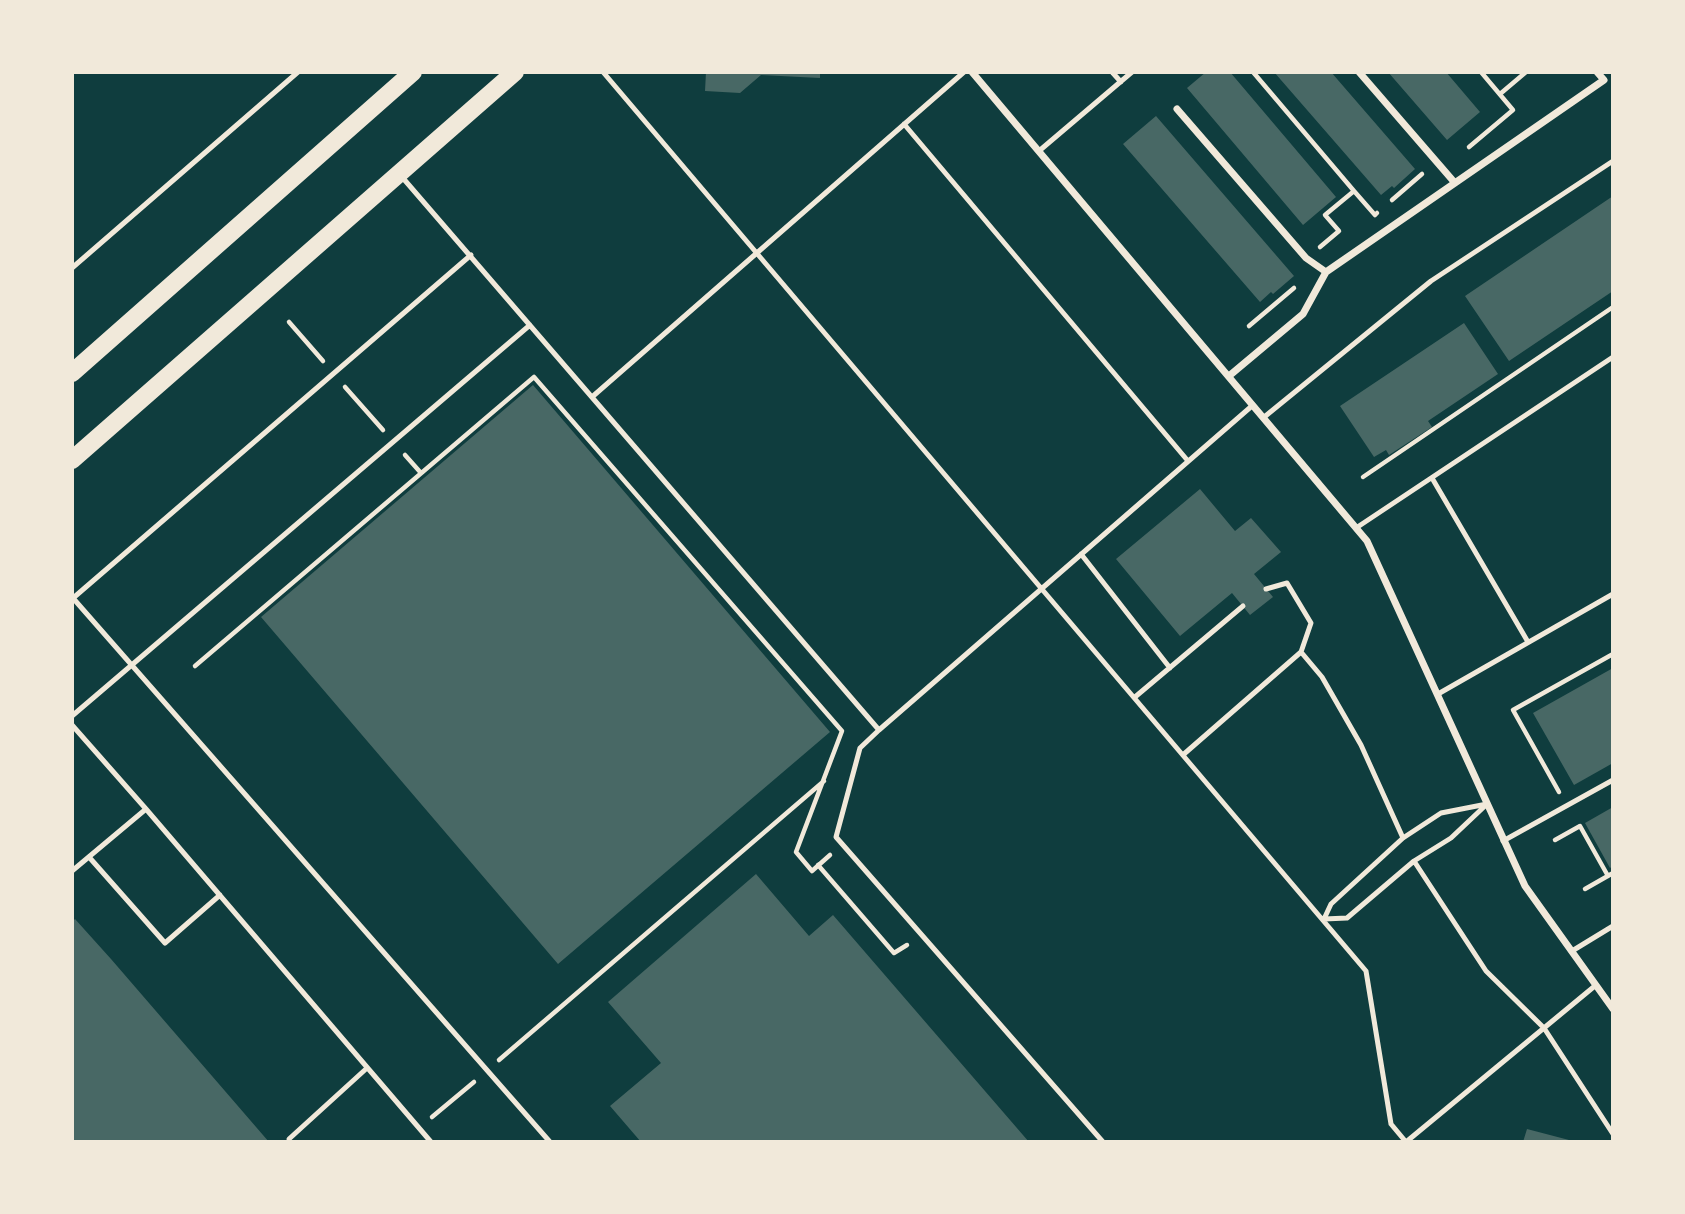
<!DOCTYPE html>
<html>
<head>
<meta charset="utf-8">
<style>
	body { margin:0 }
	#map { position:relative; width:1685px; height:1214px; overflow:hidden; background:#0f3d3e; font-family:Montserrat,sans-serif }
	canvas { display:block }
	.frame { position:absolute; inset:0; border:74px solid #f1e9da; pointer-events:none }
</style>
</head>
<body>
<div id="map">
<canvas width="1685" height="1214"></canvas>
<div class="frame"></div>
</div>
<script>
const context = document.querySelector('canvas').getContext('2d');
context.lineJoin = 'round';
function paint(path, color) {
  context.fillStyle = color;
  context.fill(path, 'evenodd');
}
function poly(rows) {
  const path = new Path2D();
  for (const r of rows) {
    path.moveTo(r[0], r[1]);
    for (let i = 2; i < r.length; i += 2) path.lineTo(r[i], r[i + 1]);
  }
  return path;
}
function strokePath(path, color, width, dash) {
  context.strokeStyle = color;
  context.lineWidth = width;
  context.lineCap = dash ? 'butt' : 'round';
  context.setLineDash(dash || []);
  context.stroke(path);
}
const building = poly([
	[706,72,820,72,820,78,761,75,740,93,705,91],
	[1206,72,1230,72,1336,197,1303,225,1187,88],
	[1274,72,1331,72,1415,169,1394,188,1392,186,1381,195],
	[1388,72,1446,72,1480,112,1447,140],
	[1156,116,1294,276,1273,294,1271,292,1260,302,1123,144],
	[1613,196,1613,291,1509,361,1465,296],
	[1464,323,1498,374,1428,421,1432,427,1389,455,1386,450,1374,457,1340,406],
	[533,385,830,732,558,964,261,617],
	[1200,489,1235,531,1251,518,1281,552,1254,574,1273,597,1250,615,1232,593,1180,636,1116,559],
	[1613,668,1613,763,1574,785,1533,713],
	[1613,807,1613,866,1610,868,1585,823],
	[756,874,809,936,833,915,1029,1142,641,1142,610,1106,661,1063,608,1002],
	[75,919,111,959,269,1142,72,1142,72,922],
	[1527,1129,1569,1140,1569,1142,1523,1142]
]);
const path = poly([
	[1253,72,1354,191],
	[1500,94,1526,72],
	[1469,147,1513,110,1481,72],
	[1392,200,1422,174],
	[1320,247,1339,231,1325,215,1354,191,1375,215,1377,213],
	[289,322,323,361],
	[1249,326,1294,288],
	[345,387,383,430],
	[405,455,421,473],
	[1363,477,1613,307],
	[195,666,534,377,842,731,796,852,812,871,830,855],
	[1559,792,1513,710,1613,654],
	[1555,840,1580,826,1608,876],
	[818,865,894,953,907,945],
	[1585,889,1613,873],
	[499,1060,824,781],
	[432,1117,474,1082]
]);
const service = poly([
	[603,72,1366,971,1391,1124,1406,1142],
	[1112,72,1121,82],
	[904,124,1188,461],
	[1039,151,1132,72],
	[402,177,879,730,860,748,836,837,1103,1142],
	[72,268,298,72],
	[592,397,964,72],
	[1263,418,1431,281,1613,161],
	[1432,478,1528,642],
	[1356,528,1613,357],
	[1081,554,1170,668],
	[1266,589,1287,583,1311,623,1301,652],
	[72,597,550,1142],
	[72,599,471,255],
	[1438,694,1613,594],
	[1135,697,1243,606],
	[72,716,530,325],
	[72,725,146,809,72,871],
	[879,730,1253,405],
	[1184,754,1301,652,1322,677,1361,745,1403,838],
	[1487,804,1451,838,1414,861,1347,918,1324,919,1331,904,1403,838,1441,813,1487,804],
	[146,809,431,1142],
	[1503,841,1613,780],
	[89,857,165,943,220,895],
	[1414,861,1486,971,1544,1028,1613,1134],
	[1572,951,1613,926],
	[289,1139,367,1068],
	[1406,1142,1596,985]
]);
const minor = poly([
	[972,72,1367,541,1525,886,1613,1009],
	[1359,72,1455,183],
	[1177,109,1306,258,1326,272],
	[1229,376,1303,314,1326,272,1604,80,1597,72]
]);
const primary = poly([
	[72,373,413,72],
	[72,460,515,72]
]);
paint(building, '#486865');
strokePath(path, '#f1e9da', 4.5);
strokePath(service, '#f1e9da', 5);
strokePath(minor, '#f1e9da', 7);
strokePath(primary, '#f1e9da', 18);
</script>
</body>
</html>
